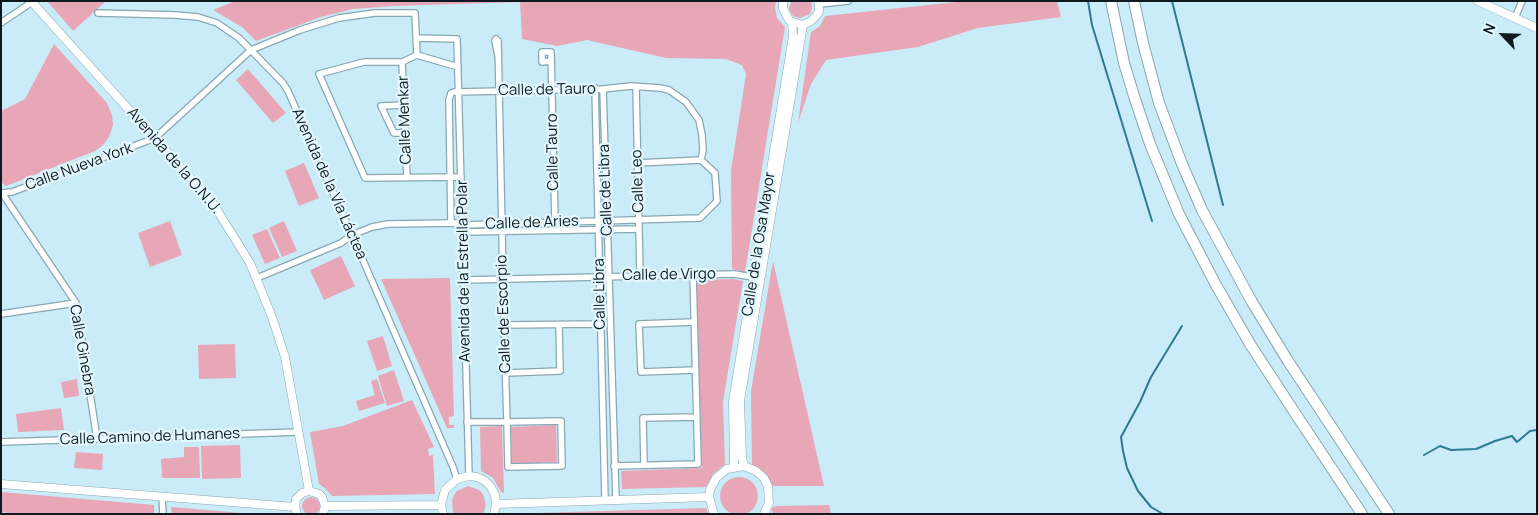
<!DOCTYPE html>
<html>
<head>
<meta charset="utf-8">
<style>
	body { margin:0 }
	#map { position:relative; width:1538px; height:515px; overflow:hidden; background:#caecf9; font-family:Manrope,sans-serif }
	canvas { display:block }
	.frame { position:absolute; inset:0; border:2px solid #0d191e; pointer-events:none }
	.north { position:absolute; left:1478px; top:10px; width:50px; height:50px; -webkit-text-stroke:4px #e3f7ff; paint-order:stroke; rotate:294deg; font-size:14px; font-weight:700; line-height:20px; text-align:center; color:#0d191e }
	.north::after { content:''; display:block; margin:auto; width:18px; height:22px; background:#0d191e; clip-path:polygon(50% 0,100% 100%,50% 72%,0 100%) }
</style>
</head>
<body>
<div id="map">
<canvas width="1538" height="515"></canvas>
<div class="frame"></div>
<div class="north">N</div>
</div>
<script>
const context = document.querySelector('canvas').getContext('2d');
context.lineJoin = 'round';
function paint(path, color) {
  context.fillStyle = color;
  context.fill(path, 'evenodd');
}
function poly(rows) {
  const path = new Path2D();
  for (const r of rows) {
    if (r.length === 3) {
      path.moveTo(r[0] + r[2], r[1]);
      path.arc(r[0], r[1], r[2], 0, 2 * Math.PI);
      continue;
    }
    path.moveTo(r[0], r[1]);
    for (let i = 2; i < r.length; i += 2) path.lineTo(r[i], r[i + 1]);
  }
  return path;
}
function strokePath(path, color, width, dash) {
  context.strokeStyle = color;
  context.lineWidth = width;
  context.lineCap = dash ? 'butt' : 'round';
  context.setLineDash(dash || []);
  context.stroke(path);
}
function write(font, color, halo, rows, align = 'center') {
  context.font = font + ' Manrope,sans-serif';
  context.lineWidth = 4.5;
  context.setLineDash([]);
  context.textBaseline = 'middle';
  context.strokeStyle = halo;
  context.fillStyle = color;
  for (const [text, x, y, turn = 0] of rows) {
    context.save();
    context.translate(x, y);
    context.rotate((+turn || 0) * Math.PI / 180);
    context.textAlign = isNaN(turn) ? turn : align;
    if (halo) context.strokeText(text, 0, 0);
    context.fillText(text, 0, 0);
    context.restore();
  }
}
const green = poly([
	[47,1,106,1,73,31],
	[235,1,776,1,775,8,777,18,785,27,745,272,732,269,731,171,746,74,742,65,726,59,666,58,587,40,557,46,522,39,520,2,395,6,353,9,321,17,256,41,242,27,213,10],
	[791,1,811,1,812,7,810,14,800,18,793,16,789,9],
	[966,1,1057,1,1061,17,978,28,918,47,826,60,811,84,798,123,811,32,820,26,825,16],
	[54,44,107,103,112,115,113,125,109,137,103,145,95,151,6,186,1,182,1,111,25,99],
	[248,69,286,113,273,123,236,80],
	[304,163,319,198,299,206,285,171],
	[170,221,182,255,150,267,138,233],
	[284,221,297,251,282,257,269,228],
	[267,229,280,258,265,264,252,235],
	[341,256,355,286,324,300,310,270],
	[773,261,824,486,772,486,765,474,752,465,751,391],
	[450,278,454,416,449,417,449,425,454,425,454,428,447,428,381,279],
	[733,279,743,281,723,402,725,464,713,474,706,487,622,489,621,471,702,468,696,280],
	[383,336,392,366,377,371,367,341],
	[235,344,236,378,199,379,198,345],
	[394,370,404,401,387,406,378,376],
	[77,379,79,396,64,398,61,382],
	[377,379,385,403,359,411,356,401,375,395,371,381],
	[412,400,434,447,428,449,429,456,433,455,435,494,332,496,325,488,319,484,310,432,343,426],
	[61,408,64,430,18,432,16,414],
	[556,425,557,462,512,464,511,427],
	[502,426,504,493,501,492,493,478,481,471,480,427],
	[240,445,241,478,202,479,201,446],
	[184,447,199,447,200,478,162,478,161,459,184,457],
	[76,452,103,454,102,470,74,468],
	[739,496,19],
	[468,486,479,490,483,494,486,505,483,514,455,514,453,512,452,501,454,495,457,491],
	[1,492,154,505,154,514,17,514,1,512],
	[311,506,9],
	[829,505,831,514,774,514,771,510,773,507,777,506],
	[171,507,253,514,172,514],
	[706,508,709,514,502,514]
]);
const stream = poly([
	[1088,1,1092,25,1152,221],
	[1172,1,1223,205],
	[1424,455,1440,446,1451,450,1476,449,1495,441,1512,436,1517,442,1530,431,1537,430],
	[1163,514,1151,507,1138,491,1127,468,1123,451,1121,437,1140,402,1151,377,1182,326]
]);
const street = poly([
	[820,4,848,1],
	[98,13,175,15,198,17,217,23,239,38,283,83,288,91,352,235,453,467,457,479],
	[1515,18,1522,1],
	[1,23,32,2],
	[416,38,457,39,469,476],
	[417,55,402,62,364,62,319,74,365,178,461,177],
	[551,61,542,62,542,52,551,52,555,222],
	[402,62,407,178],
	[636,86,640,275],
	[595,88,605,500],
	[603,89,616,500],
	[404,105,381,106,394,133,405,133],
	[637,163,701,160],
	[1,193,12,192,155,138,251,50,300,30,339,18,375,13,415,13,417,55,458,67],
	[2,193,76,303,97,439],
	[451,223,449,100,451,93,454,92,603,89,631,86,660,88,669,90,686,102,699,120,702,135,703,150,701,160],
	[462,232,639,229],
	[257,278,341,243,352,235,372,227,388,224,455,223,462,225,700,218,717,201,715,173,701,160],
	[464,280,734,274,753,277],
	[1,314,76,303],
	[694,322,639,324,641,372,695,370],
	[504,325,600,324],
	[506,373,560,371,559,325],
	[467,422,507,422,561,421,562,466,508,467,507,422,504,325,503,279,498,41,496,39,495,41,498,56],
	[1,442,299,432],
	[644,465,643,418,696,417],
	[614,466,698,464,693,274],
	[162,496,163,514]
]);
const secondary = poly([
	[31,1,212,202,250,263,272,317,285,357,309,491],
	[783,1,783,8,789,20,792,22,803,25,811,21,817,15,819,11,819,1],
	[1478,1,1537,28],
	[744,466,742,458,740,401,803,25],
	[734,467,733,401,793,36,792,22],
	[1,484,295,507],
	[496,504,709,497],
	[325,506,441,505],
	[297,514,295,507,296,499,302,493,309,491,319,494,322,497,325,506,323,514],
	[443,514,441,505,445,490,457,479,469,476,477,477,485,481,491,487,495,495,496,504,494,514],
	[714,514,709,497,710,490,716,478,727,469,744,466,756,471,764,478,768,486,769,503,764,514]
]);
const highway = poly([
	[1111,1,1124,63,1134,96,1150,144,1179,214,1216,285,1250,344,1293,410,1362,514],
	[1134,1,1143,43,1159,103,1182,164,1202,210,1252,302,1288,361,1389,514]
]);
const streetNames = [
	["Calle de Tauro",547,90,-1],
	["Calle Menkar",405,120,-92],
	["Calle Tauro",553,152,-91],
	["Avenida de la O.N.U.",174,161,49],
	["Calle Nueva York",79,167,-20],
	["Calle Leo",638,181,-92],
	["Avenida de la Vía Láctea",329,184,66],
	["Calle de Libra",606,190,-92],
	["Calle de Aries",532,223,-2],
	["Calle de la Osa Mayor",759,244,-81],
	["Avenida de la Estrella Polar",464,271,-91],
	["Calle de Virgo",669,275,-1],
	["Calle Libra",600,294,-91],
	["Calle de Escorpio",504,314,-92],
	["Calle Ginebra",82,350,80],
	["Calle Camino de Humanes",150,437,-2]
];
paint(green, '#e7a7b6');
strokePath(stream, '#2e7a93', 2);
strokePath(street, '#87a7b3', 8);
strokePath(secondary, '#87a7b3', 9);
strokePath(highway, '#87a7b3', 12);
strokePath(street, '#fff', 5.5);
strokePath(secondary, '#fff', 8);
strokePath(highway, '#fff', 10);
write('15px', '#0d191e', '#e3f7ff', streetNames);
</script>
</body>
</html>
